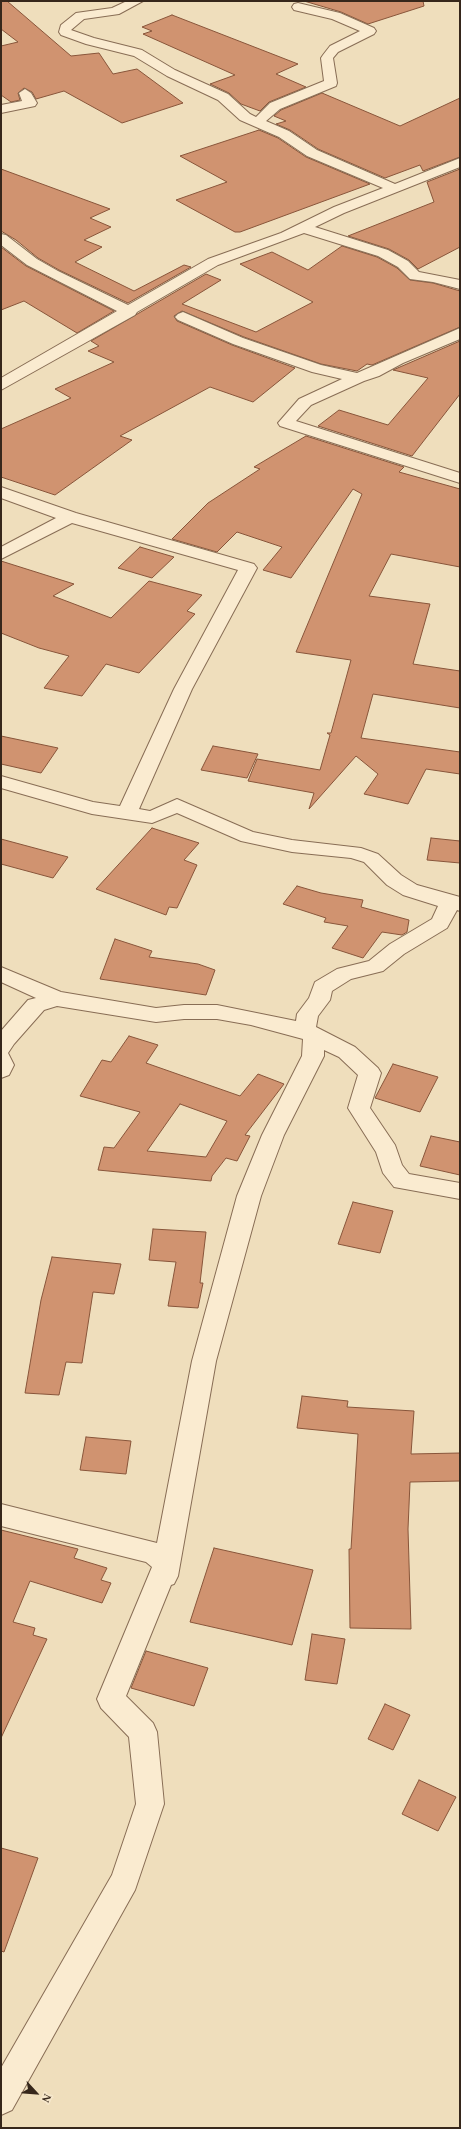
<!DOCTYPE html>
<html>
<head>
<meta charset="utf-8">
<style>
	body { margin:0 }
	#map { position:relative; width:461px; height:2129px; overflow:hidden; background:#efdebc; font-family:Georgia,serif }
	canvas { display:block }
	.frame { position:absolute; inset:0; border:2px solid #36271b; pointer-events:none }
	.north { position:absolute; left:16px; top:2073px; width:40px; height:40px; -webkit-text-stroke:3px #f7e8cc; paint-order:stroke; rotate:116deg; font-size:11px; font-weight:700; line-height:16px; text-align:center; color:#36271b }
	.north::after { content:''; display:block; margin:auto; width:14px; height:18px; background:#36271b; clip-path:polygon(50% 0,100% 100%,50% 72%,0 100%) }
</style>
</head>
<body>
<div id="map">
<canvas width="461" height="2129"></canvas>
<div class="frame"></div>
<div class="north">N</div>
</div>
<script>
const context = document.querySelector('canvas').getContext('2d');
context.lineJoin = 'round';
function paint(path, color) {
  context.fillStyle = color;
  context.fill(path, 'evenodd');
}
function poly(rows) {
  const path = new Path2D();
  for (const r of rows) {
    path.moveTo(r[0], r[1]);
    for (let i = 2; i < r.length; i += 2) path.lineTo(r[i], r[i + 1]);
  }
  return path;
}
function strokePath(path, color, width, dash) {
  context.strokeStyle = color;
  context.lineWidth = width;
  context.lineCap = dash ? 'butt' : 'round';
  context.setLineDash(dash || []);
  context.stroke(path);
}
const building = poly([
	[1,1,7,1,71,56,99,53,113,74,137,69,183,103,122,123,64,91,36,99,32,92,24,88,18,93,20,100,11,102,1,95,1,46,18,42,1,29,1,1],
	[304,1,423,1,424,6,368,24,341,12,304,1],
	[172,15,298,64,276,74,306,87,269,102,260,111,241,104,229,93,210,84,235,75,143,34,152,31,142,27,172,15],
	[322,93,400,126,460,98,460,157,423,171,420,165,385,178,318,149,290,130,276,124,286,121,274,116,281,110,322,93],
	[259,130,278,138,306,157,370,184,240,232,235,232,176,200,227,182,180,156,259,130],
	[1,169,110,209,90,218,111,227,84,240,102,247,75,262,134,291,184,265,191,267,128,303,59,270,38,258,16,240,1,231,1,169],
	[460,169,460,247,418,269,409,260,389,249,348,236,434,202,427,182,460,169],
	[342,246,377,257,397,268,410,280,433,283,460,291,460,327,372,365,367,364,357,371,321,364,244,337,182,311,174,316,177,321,232,345,295,368,253,402,210,387,120,436,132,440,55,495,1,477,1,429,71,398,55,389,114,362,88,351,99,346,91,341,206,274,221,280,182,304,256,332,313,302,240,264,272,252,308,270,342,246],
	[1,247,26,266,114,311,77,333,24,301,1,310,1,247],
	[460,341,460,394,412,456,318,426,339,410,388,425,428,378,393,370,460,341],
	[306,436,404,467,399,472,460,489,460,567,391,554,369,596,430,604,413,664,460,671,460,708,373,694,361,738,460,752,460,774,426,769,408,804,364,794,378,774,356,756,309,809,314,793,248,781,257,759,320,770,330,735,327,733,331,733,351,660,296,652,362,494,353,489,291,578,263,570,282,547,237,532,217,552,172,539,208,503,260,469,254,467,306,436],
	[140,547,174,557,152,578,118,568,140,547],
	[1,561,74,584,53,596,111,618,149,581,202,595,187,611,195,614,139,673,106,664,82,696,44,688,69,656,39,648,1,633,1,561],
	[1,736,58,748,41,773,1,764,1,736],
	[213,746,258,754,247,778,201,770,213,746],
	[152,828,199,843,184,860,197,865,177,908,169,907,166,915,96,889,152,828],
	[431,838,460,841,460,863,427,860,431,838],
	[1,839,68,857,53,878,1,864,1,839],
	[297,886,321,893,363,900,361,907,409,920,407,932,402,935,382,932,363,958,332,948,348,926,324,922,326,918,283,904,297,886],
	[115,939,152,951,149,957,198,964,215,970,206,995,100,979,115,939],
	[129,1036,158,1045,146,1063,240,1096,258,1074,284,1084,245,1135,250,1136,237,1161,226,1158,212,1176,211,1181,98,1170,104,1147,114,1148,140,1112,80,1096,102,1060,111,1062,129,1036],
	[180,1104,227,1121,206,1157,147,1151,180,1104],
	[393,1064,438,1077,420,1112,375,1098,393,1064],
	[431,1136,460,1142,460,1175,420,1166,431,1136],
	[353,1202,393,1211,380,1253,338,1244,353,1202],
	[153,1229,206,1232,200,1283,203,1283,198,1308,168,1306,176,1262,149,1260,153,1229],
	[52,1257,121,1264,114,1294,93,1292,82,1363,66,1362,59,1395,25,1393,41,1300,52,1257],
	[302,1396,348,1401,347,1407,414,1411,411,1454,460,1453,460,1481,410,1482,408,1529,411,1629,350,1628,349,1549,351,1549,358,1434,297,1428,302,1396],
	[86,1437,131,1441,126,1474,80,1470,86,1437],
	[1,1530,78,1549,74,1558,107,1568,101,1580,111,1583,102,1603,30,1581,13,1622,35,1628,33,1635,47,1639,1,1738,1,1530],
	[214,1548,313,1570,292,1645,190,1622,214,1548],
	[312,1634,345,1639,337,1684,305,1680,312,1634],
	[146,1651,208,1668,194,1706,131,1688,146,1651],
	[385,1704,410,1715,393,1750,368,1739,385,1704],
	[419,1780,456,1797,438,1831,402,1814,419,1780],
	[1,1848,38,1858,4,1952,1,1951,1,1848]
]);
const street = poly([
	[127,1,143,1,119,14,84,19,71,30,94,38,142,50,175,70,228,94,250,114,256,117,270,103,324,81,321,58,323,55,330,46,360,31,332,19,294,10,292,7,294,4,298,3,340,13,374,28,376,31,374,34,338,52,333,58,337,83,336,86,280,109,266,121,289,131,317,150,395,184,460,158,460,167,344,213,315,227,388,250,408,261,419,272,460,280,460,289,433,282,410,279,398,267,378,256,304,233,218,265,137,312,135,315,1,390,1,378,117,311,27,265,1,245,1,234,6,235,37,259,58,271,128,305,208,259,281,233,334,207,383,188,307,156,279,137,240,120,218,100,167,76,134,56,86,44,61,35,59,32,61,25,76,13,112,8,127,1],
	[25,89,31,93,37,103,35,106,1,113,1,105,22,101,19,93,25,89],
	[183,312,243,338,321,365,357,373,460,328,460,339,403,363,379,376,364,381,311,405,296,421,460,473,460,483,280,426,278,423,299,399,342,379,312,372,233,344,178,320,175,317,178,314,183,312],
	[1,487,76,513,254,564,257,568,192,689,139,809,150,811,177,799,253,832,292,840,361,848,378,854,401,875,417,885,460,897,460,911,457,910,447,928,404,954,383,971,351,979,332,991,330,1000,318,1016,316,1027,355,1047,378,1068,381,1073,370,1108,395,1145,402,1165,409,1174,460,1183,460,1199,394,1187,383,1173,376,1152,348,1108,358,1075,339,1057,324,1050,324,1056,284,1135,261,1196,216,1361,178,1576,174,1584,171,1585,126,1696,153,1723,157,1732,164,1804,135,1890,12,2110,1,2115,1,2068,112,1875,136,1804,129,1737,101,1708,97,1699,152,1567,146,1562,1,1526,1,1504,157,1543,192,1361,237,1196,262,1135,302,1056,303,1039,251,1025,217,1019,184,1019,156,1022,57,1006,44,1010,14,1044,8,1053,14,1065,9,1075,1,1078,1,1031,28,1000,36,998,1,982,1,967,61,992,156,1008,184,1005,217,1005,296,1021,297,1014,309,998,315,982,337,969,369,961,390,944,432,919,438,906,403,895,387,885,364,862,351,858,292,852,241,841,177,813,152,823,92,814,1,788,1,776,93,802,120,806,174,689,238,570,72,523,1,559,1,547,56,518,1,498,1,487]
]);
paint(building, '#d09370');
strokePath(building, '#88553a', 1);
strokePath(street, '#886d55', 2);
paint(street, '#faebd0');
</script>
</body>
</html>
